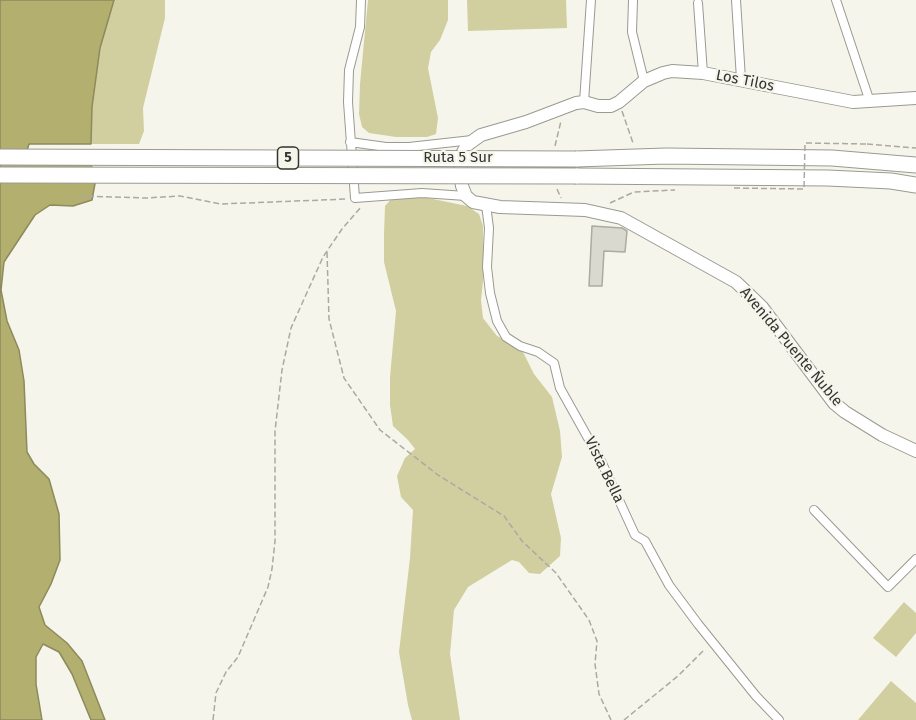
<!DOCTYPE html>
<html>
<head>
<meta charset="utf-8">
<style>
	body { margin:0 }
	canvas { display:block; background:#f5f5eb }
</style>
</head>
<body>
<canvas width="916" height="720"></canvas>
<script>
const context = document.querySelector('canvas').getContext('2d');
context.lineJoin = 'round';
function paint(path, color) {
  context.fillStyle = color;
  context.fill(path, 'evenodd');
}
function poly(rows) {
  const path = new Path2D();
  for (const r of rows) {
    path.moveTo(r[0], r[1]);
    for (let i = 2; i < r.length; i += 2) path.lineTo(r[i], r[i + 1]);
  }
  return path;
}
function strokePath(path, color, width, dash) {
  context.strokeStyle = color;
  context.lineWidth = width;
  context.lineCap = dash ? 'butt' : 'round';
  context.setLineDash(dash || []);
  context.stroke(path);
}
function write(font, color, halo, rows, align = 'center') {
  context.font = font + ' "Fira Sans",sans-serif';
  context.lineWidth = 4.5;
  context.setLineDash([]);
  context.textBaseline = 'middle';
  context.strokeStyle = halo;
  context.fillStyle = color;
  for (const [text, x, y, turn = 0] of rows) {
    context.save();
    context.translate(x, y);
    context.rotate((+turn || 0) * Math.PI / 180);
    context.textAlign = isNaN(turn) ? turn : align;
    if (halo) context.strokeText(text, 0, 0);
    context.fillText(text, 0, 0);
    context.restore();
  }
}
const green = poly([
	[114,0,165,0,165,18,143,108,144,131,139,144,91,144,92,107,100,48],
	[368,0,448,0,448,20,440,40,431,52,428,68,438,118,436,134,427,137,396,137,369,133,362,127,359,114,360,84],
	[467,0,566,0,567,28,468,31],
	[393,197,428,198,467,206,479,214,483,226,483,281,481,300,483,318,497,336,520,346,534,374,552,397,560,431,562,457,551,494,561,538,560,556,540,574,529,573,519,562,512,560,468,587,454,610,450,654,460,720,412,720,408,705,399,652,410,558,413,510,401,497,397,476,405,458,415,449,408,440,393,426,390,405,390,377,396,311,384,262,384,234,385,206],
	[904,602,916,613,916,633,896,657,873,638],
	[891,681,916,703,916,720,858,720]
]);
const water = poly([
	[0,0,114,0,100,48,92,107,91,144,29,144,23,164,91,165,96,178,92,200,73,206,50,205,35,215,4,262,1,290,7,321,19,350,24,381,27,452,34,464,49,479,59,514,60,560,51,584,39,607,45,625,67,643,82,661,105,720,91,720,72,674,59,652,43,644,36,657,36,684,42,720,0,720,0,0]
]);
const building = poly([
	[592,226,622,228,627,231,625,252,604,251,602,286,589,286,592,226]
]);
const path = poly([
	[622,111,633,143],
	[867,144,916,148],
	[555,146,561,121],
	[557,189,561,198],
	[79,196,146,198,180,196,221,204,347,199],
	[610,203,634,192,675,190],
	[327,252,329,319,344,378,380,430,438,475,504,516,522,541,556,573,589,620,597,641,595,664,599,694,611,720],
	[213,720,216,693,226,672,238,657,268,587,272,569,275,541,275,431,282,370,291,328,323,257,342,229,361,207],
	[624,720,678,676,705,649]
]);
const street = poly([
	[361,0,360,27,349,70,348,102,355,198,422,193,466,196],
	[633,0,632,32,644,81],
	[736,0,741,79],
	[836,0,870,102],
	[698,3,703,73],
	[584,102,591,0],
	[350,142,386,147,409,147,472,140],
	[486,205,489,228,487,267,490,293,497,321,506,337,520,346,538,352,554,363,560,388,602,463,635,535,645,541,669,585,698,624,756,696,779,720],
	[814,510,888,587,916,559]
]);
const secondary = poly([
	[916,98,853,102,703,73,672,71,663,73,644,81,619,102,611,106,598,106,584,102,576,103,526,122,481,135,467,145,462,154,460,175,462,186,466,196,473,202,500,207,585,210,621,218,736,282,762,307,834,403,845,412,882,435,916,451]
]);
const highway = poly([
	[576,159,666,156,832,158,916,165],
	[576,176,828,178,891,181,916,185]
]);
const pathBridge = poly([
	[734,188,804,189,805,143,867,144]
]);
const highwayBridge = poly([
	[0,157,576,159],
	[0,175,576,176]
]);
const shields = [
	[288,158,21]
];
const shieldNames = [
	["5",288,158]
];
const streetNames = [
	["Los Tilos",745,81,11],
	["Ruta 5 Sur",458,158],
	["Avenida Puente Ñuble",791,347,50],
	["Vista Bella",604,470,64]
];
paint(green, '#d1cfa0');
paint(water, '#b3af6e');
strokePath(water, '#8d8a5c', 1.5);
paint(building, '#dad9d0');
strokePath(building, '#ababa2', 1.5);
strokePath(street, '#9a9a91', 10);
strokePath(secondary, '#9a9a91', 14);
strokePath(highway, '#9a9a91', 17);
strokePath(path, '#aaaaa3', 1.5, [6, 3]);
strokePath(street, '#fff', 8);
strokePath(secondary, '#fff', 12);
strokePath(highway, '#fff', 15);
strokePath(highwayBridge, '#9a9a91', 17, []);
strokePath(pathBridge, '#aaaaa3', 1.5, [6, 3]);
strokePath(highwayBridge, '#fff', 15);
for (const [x, y, w] of shields) {
  const box = new Path2D();
  box.roundRect(x - w / 2, y - 11, w, 22, 4.5);
  context.fillStyle = '#f5f5eb';
  context.fill(box);
  strokePath(box, '#343431', 1.5);
}
write('bold 14px', '#343431', null, shieldNames);
write('15px', '#343431', '#f5f5eb', streetNames);
</script>
</body>
</html>
